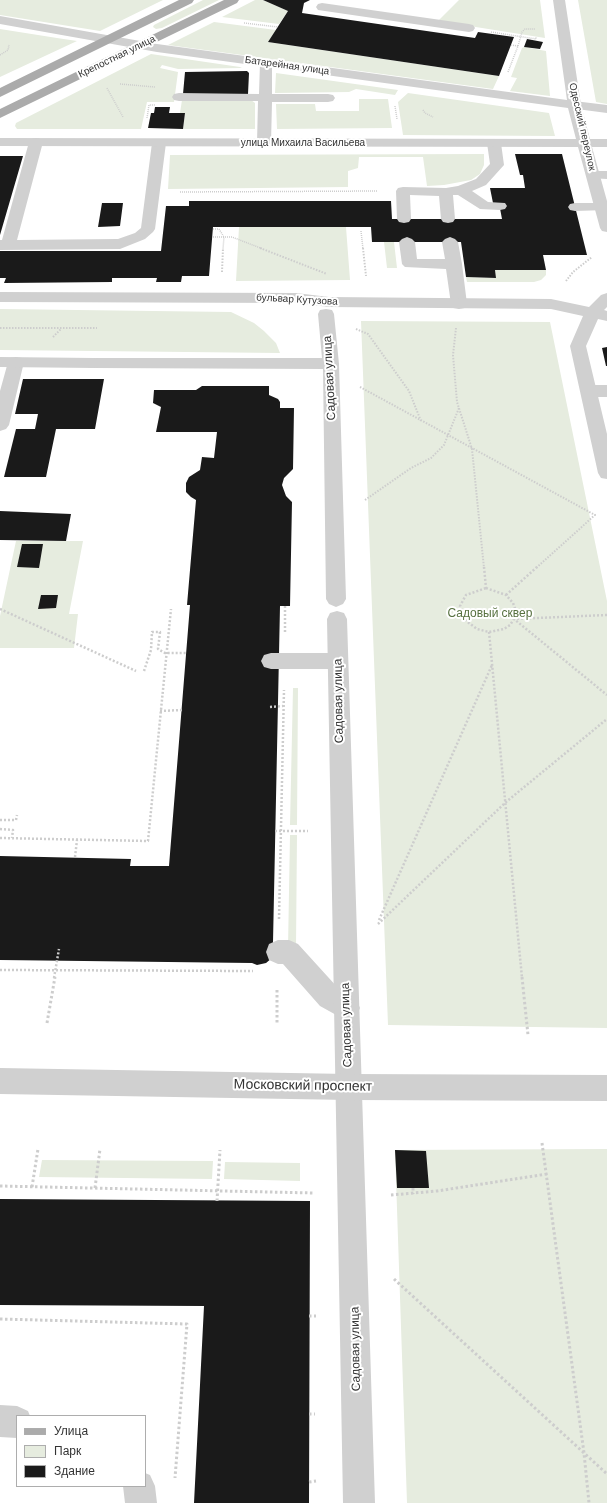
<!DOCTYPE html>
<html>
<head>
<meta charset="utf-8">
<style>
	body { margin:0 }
	#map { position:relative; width:607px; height:1503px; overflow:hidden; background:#fff; font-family:"DM Sans",sans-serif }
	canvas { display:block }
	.legend { position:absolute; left:16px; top:1415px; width:130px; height:72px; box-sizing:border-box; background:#fff; border:1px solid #adadad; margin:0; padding:5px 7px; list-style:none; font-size:12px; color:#333 }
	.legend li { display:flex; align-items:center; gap:8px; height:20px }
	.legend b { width:20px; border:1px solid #adadad }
</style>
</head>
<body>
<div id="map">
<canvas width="607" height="1503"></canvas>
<ul class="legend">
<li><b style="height:5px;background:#ababab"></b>Улица</li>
<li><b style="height:11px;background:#e6ecdf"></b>Парк</li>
<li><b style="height:11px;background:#1a1a1a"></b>Здание</li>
</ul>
</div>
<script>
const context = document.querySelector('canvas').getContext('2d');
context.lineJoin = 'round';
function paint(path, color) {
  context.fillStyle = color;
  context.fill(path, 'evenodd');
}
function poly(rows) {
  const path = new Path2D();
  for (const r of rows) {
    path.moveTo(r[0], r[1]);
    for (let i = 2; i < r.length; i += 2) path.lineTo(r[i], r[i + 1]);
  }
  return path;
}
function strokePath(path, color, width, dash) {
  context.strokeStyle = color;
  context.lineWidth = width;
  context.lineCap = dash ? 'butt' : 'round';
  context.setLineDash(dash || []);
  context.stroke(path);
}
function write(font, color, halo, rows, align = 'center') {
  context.font = font + ' "DM Sans",sans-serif';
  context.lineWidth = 4;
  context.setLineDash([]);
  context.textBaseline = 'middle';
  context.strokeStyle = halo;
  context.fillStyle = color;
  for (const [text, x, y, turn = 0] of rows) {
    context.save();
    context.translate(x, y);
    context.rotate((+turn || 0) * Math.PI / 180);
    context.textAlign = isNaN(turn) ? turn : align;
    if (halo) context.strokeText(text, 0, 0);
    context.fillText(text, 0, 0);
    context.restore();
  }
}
const green = poly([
	[0,0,163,0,100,31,0,15],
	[203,0,219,0,162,28,156,29,153,27,154,25],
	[255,0,263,0,288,11,279,24,222,17],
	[459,0,540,0,545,38,438,21],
	[578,0,607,0,607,104,596,102],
	[214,22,276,30,268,42,499,76,493,89,168,45],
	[0,29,57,38,77,41,0,77],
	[524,47,546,51,550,96,510,91,517,78,511,77,522,48],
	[151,54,240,67,242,68,178,69,162,65,160,68,178,72,174,102,147,102,141,129,17,129,15,126,16,123],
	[276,73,398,90,395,95,356,89,349,92,275,93],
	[408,93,549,113,555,136,403,135,398,102],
	[359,99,388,99,392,128,277,129,276,104,315,104,316,111,359,111],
	[182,100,251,100,255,103,255,129,183,129,185,114,180,113],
	[484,154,484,165,480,174,471,180,444,185,427,186,423,157,359,157,358,168,348,171,348,187,168,189,170,155],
	[239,227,346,227,350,280,236,281],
	[384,242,394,242,397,268,387,268],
	[495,270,546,270,546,275,541,280,534,282,467,282,466,277,496,278],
	[0,309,231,312,254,323,264,331,276,343,280,353,0,350],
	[361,321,550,322,607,601,607,1028,388,1025],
	[16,541,83,541,69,614,78,614,74,648,0,648,0,616],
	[293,688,298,688,297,825,290,825],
	[290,835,297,835,296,947,288,948],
	[607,1149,607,1503,407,1503,395,1150],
	[42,1160,213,1161,212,1179,39,1177],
	[225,1162,300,1163,300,1181,224,1179]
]);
const building = poly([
	[263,0,310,0,304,3,302,13,475,38,478,32,514,37,499,76,268,42,288,11],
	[527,39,543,42,540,49,524,47],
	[247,71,249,73,248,94,183,94,185,72],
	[155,107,170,107,169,113,185,113,183,129,148,128,151,113,154,113],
	[515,154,562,154,587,255,543,255,546,270,495,270,496,278,466,277,461,242,372,242,371,227,213,227,209,276,182,276,181,282,156,282,157,278,112,278,112,282,4,283,6,278,0,278,0,251,161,251,166,206,189,206,189,201,391,201,392,219,502,219,499,203,493,203,490,188,525,188,523,175,520,175],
	[0,156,23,156,0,235],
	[102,203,123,203,120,226,98,227],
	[607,347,607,366,606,366,602,348],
	[23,379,104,379,95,429,56,429,46,477,4,477,16,429,35,429,38,414,15,414],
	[202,386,269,386,269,395,278,399,280,402,280,408,294,408,293,469,284,478,282,485,286,496,292,502,290,606,280,606,273,942,275,951,272,958,266,963,257,965,252,963,0,960,0,856,131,859,130,866,169,866,190,605,187,605,196,500,191,497,186,492,186,483,189,477,200,470,202,457,214,458,217,432,156,432,161,407,153,403,154,390,196,390],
	[0,511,71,514,66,541,0,540],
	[22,544,43,544,39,568,17,567],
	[41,595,58,595,56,608,38,609],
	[395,1150,426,1151,429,1188,397,1188],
	[0,1199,310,1201,309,1503,194,1503,204,1306,0,1305]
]);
const pathFar3 = poly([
	[244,23,278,27],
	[491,32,536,39,536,37],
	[518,46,522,32,525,29,535,29],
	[0,55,8,50,9,45],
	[508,72,518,46,511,45],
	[120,84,155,87],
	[107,88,123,117],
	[395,106,397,119],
	[423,110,425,113,433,117],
	[147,118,149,105,155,105],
	[180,192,377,191],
	[213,229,219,229,224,237,223,249],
	[361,231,363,249],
	[213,237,232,237,263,249]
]);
const pathFar2 = poly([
	[260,248,327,274],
	[363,248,366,276],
	[222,272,223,248],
	[566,281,573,272,592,257],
	[0,328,97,328],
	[456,328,453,355,457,402,472,449,484,568],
	[356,329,368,334,409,391,421,421],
	[53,337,61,329],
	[360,387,595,515,536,568],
	[365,500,411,468,431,458,444,445,459,408]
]);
const pathFar1 = poly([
	[484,567,486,588],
	[486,588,506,595,513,603,516,611,514,619,510,625,504,629,489,632,477,629,465,620,460,606,466,595,486,588],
	[506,595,537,567],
	[285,606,285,633],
	[0,609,136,671],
	[607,615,514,619,607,695],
	[489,632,522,978],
	[144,671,151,650,152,632,160,632,158,649,165,653,186,653],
	[270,707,283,706],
	[160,711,182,710],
	[0,820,16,820,17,815],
	[0,829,13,830,12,838],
	[275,831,308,831],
	[0,838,148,841,171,609],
	[75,857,77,840],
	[279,919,284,690],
	[379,920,492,665],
	[378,924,506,802,607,719],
	[0,970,253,971],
	[54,978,59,949]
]);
const path = poly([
	[522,977,528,1035],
	[277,990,277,1025],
	[47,1023,55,977],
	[542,1143,584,1453,589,1503],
	[0,1186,314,1193],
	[32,1187,38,1149],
	[95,1188,100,1149],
	[413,1188,413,1194],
	[391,1195,437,1191,547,1174],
	[217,1201,220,1150],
	[394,1279,607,1474],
	[309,1316,316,1316],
	[0,1319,187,1324,175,1478],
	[309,1414,315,1414],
	[309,1482,316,1481]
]);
const service = poly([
	[322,3,469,24,473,25,475,28,473,31,469,32,318,10,316,7,318,4,322,3],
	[266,59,270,60,272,63,272,94,328,94,333,95,335,98,333,101,328,102,272,102,271,143,269,146,264,147,259,146,257,143,258,101,179,101,174,100,172,97,174,94,179,93,259,94,260,63,262,60,266,59],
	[574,101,607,105,607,113,569,108,567,105,569,102,574,101],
	[36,138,41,139,43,142,17,240,118,239,135,233,141,228,152,143,154,140,159,139,164,140,166,143,155,229,153,232,145,239,120,249,0,250,0,240,2,240,29,142,31,139,36,138],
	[494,139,499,140,501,143,504,165,486,185,472,191,488,202,505,203,507,206,505,209,500,210,480,209,458,195,453,195,455,219,453,222,448,223,443,222,441,219,439,196,410,195,411,219,409,222,404,223,399,222,397,219,396,191,398,188,403,187,446,188,458,186,476,179,490,164,487,143,489,140,494,139],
	[593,171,607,171,607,179,588,178,586,175,588,172,593,171],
	[575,203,602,203,607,204,607,210,575,211,570,210,568,207,570,204,575,203],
	[407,237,412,239,415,242,417,259,445,259,442,242,445,239,450,237,455,239,458,242,462,264,467,304,465,308,459,309,453,308,451,304,446,269,405,267,402,264,399,242,402,239,407,237],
	[326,309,332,310,334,314,339,364,346,599,343,604,336,607,329,604,326,599,323,369,94,368,88,367,86,363,88,359,94,358,322,358,318,314,320,310,326,309],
	[16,357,22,358,24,362,9,425,6,429,0,431,0,391,8,362,10,358,16,357],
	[589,385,607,385,607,397,589,397,583,395,580,391,583,387,589,385],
	[271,653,338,653,345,655,348,661,345,667,338,669,271,669,264,667,261,661,264,655,271,653],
	[278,940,289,940,298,944,338,988,356,999,360,1008,356,1017,347,1021,320,1006,283,964,278,964,269,960,266,952,269,944,278,940],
	[0,1405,17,1406,28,1411,30,1416,17,1416,17,1438,0,1437,0,1405],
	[145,1473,150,1475,155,1486,157,1503,125,1503,123,1486,145,1486,145,1473]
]);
const minor = poly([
	[553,0,565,0,581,105,590,139,607,139,607,147,592,147,607,201,607,232,602,231,600,228,578,147,0,146,0,138,576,139,568,108,157,52,0,24,0,16,157,44,567,100,553,0],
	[0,292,296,293,329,297,551,299,589,307,601,295,607,293,607,307,604,310,607,311,607,321,598,319,586,346,607,434,607,479,601,478,598,473,570,346,583,316,551,309,329,307,296,303,0,302,0,292],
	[0,357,94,358,100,359,102,363,100,367,94,368,0,367,0,357],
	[337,611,344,613,347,619,375,1503,343,1503,327,619,330,613,337,611]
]);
const tertiary = poly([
	[0,1068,349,1074,607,1075,607,1101,349,1100,0,1094,0,1068]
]);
const primary = poly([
	[179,0,194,0,192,3,0,97,0,88,179,0],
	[224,0,239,0,237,3,0,118,0,109,224,0]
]);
const farStreetnames = [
	["Крепостная улица",117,57,-26],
	["Батарейная улица",287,66,8],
	["Одесский переулок",582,127,77],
	["улица Михаила Васильева",303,143],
	["бульвар Кутузова",297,300,3]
];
const streetNames = [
	["Садовая улица",330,378,-93],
	["Садовая улица",339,701,-91],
	["Садовая улица",347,1025,-92],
	["Садовая улица",356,1349,-91]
];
const parkNames = [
	["Садовый сквер",490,614]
];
const nearStreetnames = [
	["Московский проспект",303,1086,1]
];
paint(green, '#e6ecdf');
paint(building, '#1a1a1a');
strokePath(pathFar3, '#cdcdcd', 1.5, [1, 1]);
strokePath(pathFar2, '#cdcdcd', 2, [1.5, 1.5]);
strokePath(pathFar1, '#cdcdcd', 2.5, [2, 2]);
strokePath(path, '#cdcdcd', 3, [2.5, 2.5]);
paint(service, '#d0d0d0');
paint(minor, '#d0d0d0');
paint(tertiary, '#d0d0d0');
paint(primary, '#ababab');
write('10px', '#333', '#fff', farStreetnames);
write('12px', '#333', '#fff', streetNames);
write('12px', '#56703f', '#fff', parkNames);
write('14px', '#333', '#fff', nearStreetnames);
</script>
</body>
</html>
